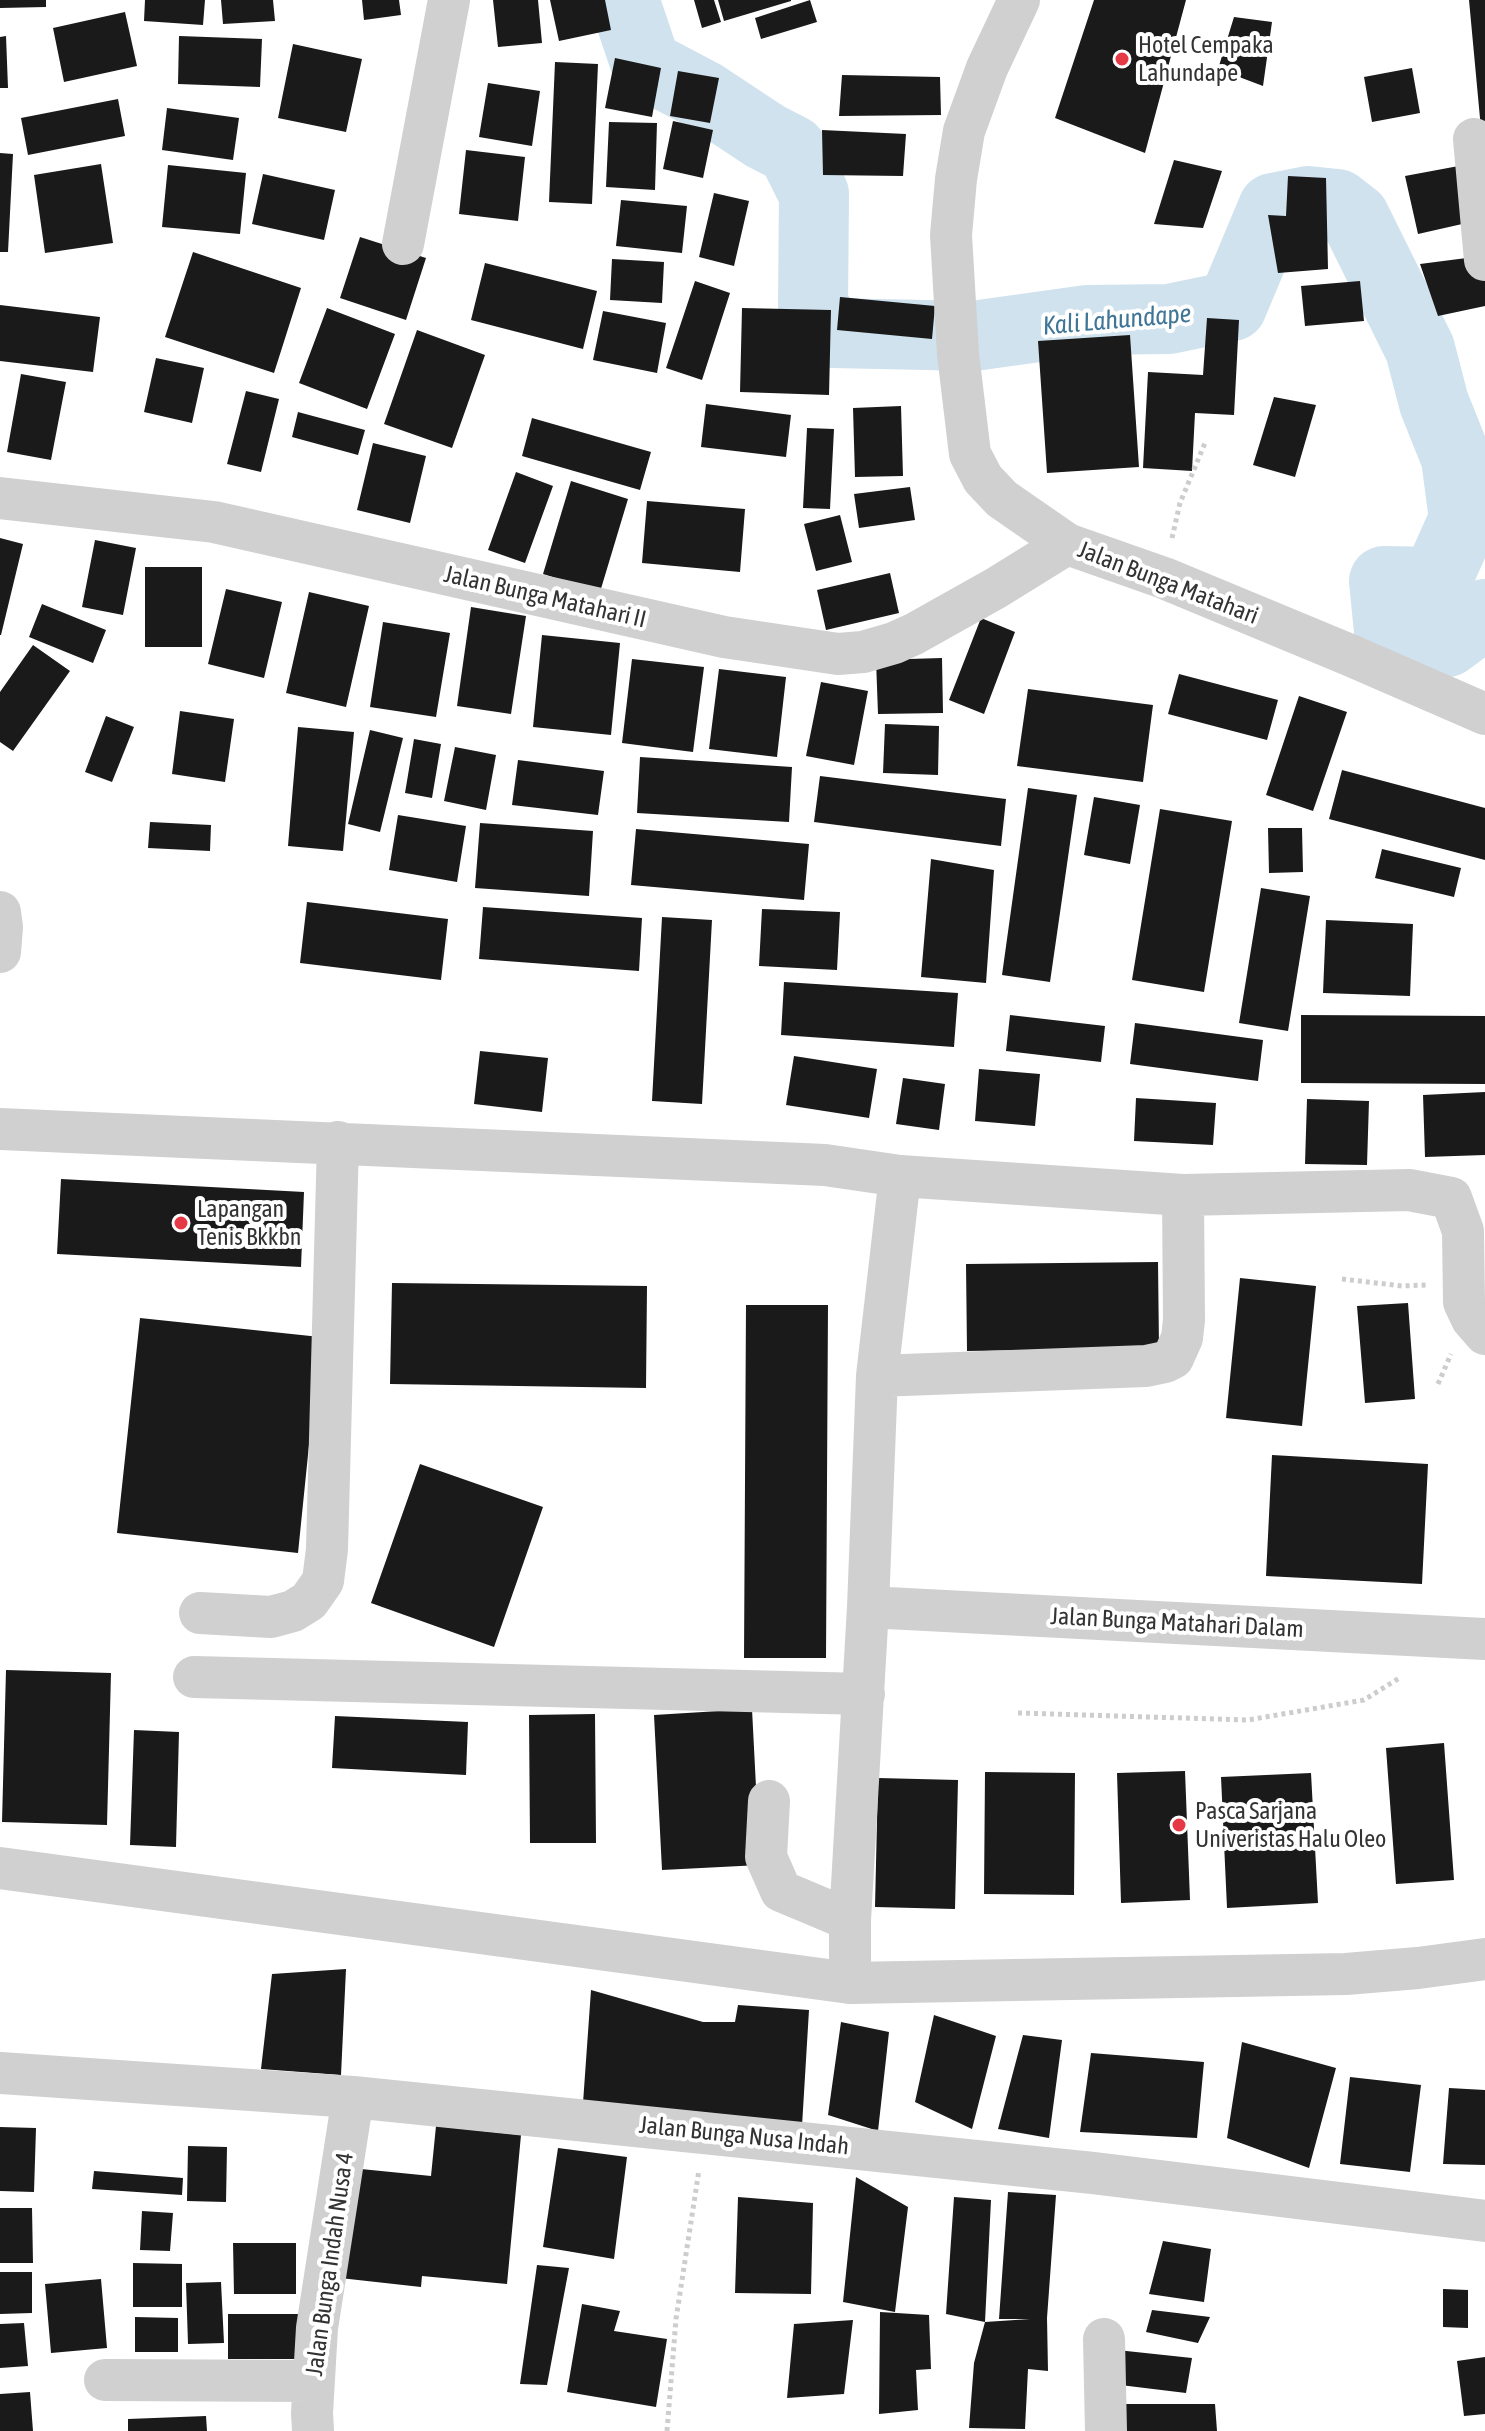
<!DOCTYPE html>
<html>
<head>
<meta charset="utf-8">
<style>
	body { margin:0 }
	canvas { display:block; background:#fff }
</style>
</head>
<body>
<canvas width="1485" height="2431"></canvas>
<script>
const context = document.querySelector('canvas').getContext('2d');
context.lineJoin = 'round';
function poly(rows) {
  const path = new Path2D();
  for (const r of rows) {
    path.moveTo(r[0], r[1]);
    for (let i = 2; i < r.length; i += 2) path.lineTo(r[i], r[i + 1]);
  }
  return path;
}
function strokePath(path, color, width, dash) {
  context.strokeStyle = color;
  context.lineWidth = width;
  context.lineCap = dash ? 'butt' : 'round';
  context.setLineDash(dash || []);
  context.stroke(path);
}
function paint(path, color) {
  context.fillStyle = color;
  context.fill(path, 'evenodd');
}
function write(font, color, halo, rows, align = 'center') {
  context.font = font + ' "Asap Condensed",sans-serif';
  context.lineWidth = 8;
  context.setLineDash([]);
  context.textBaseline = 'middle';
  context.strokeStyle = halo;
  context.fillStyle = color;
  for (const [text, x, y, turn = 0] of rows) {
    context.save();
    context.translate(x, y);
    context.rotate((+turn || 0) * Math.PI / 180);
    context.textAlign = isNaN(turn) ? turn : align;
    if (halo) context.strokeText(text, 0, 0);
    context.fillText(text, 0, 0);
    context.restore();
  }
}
const river = poly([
	[624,0,646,65,703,95,765,136,792,150,814,194,813,307,832,333,973,336,1088,320,1169,319,1232,306,1273,208,1308,201,1337,204,1355,218,1420,349,1434,403,1456,458,1464,519,1436,582,1384,581,1389,631,1447,642,1485,614]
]);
const building = poly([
	[0,0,46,0,46,7,0,8],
	[145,0,205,0,203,25,144,21],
	[221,0,273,0,275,21,223,24],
	[362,0,399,0,401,15,364,20],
	[493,0,538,0,542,43,498,47],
	[550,0,605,0,611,30,559,41],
	[694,0,714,0,721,22,702,28],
	[718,0,791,0,791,1,724,21],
	[810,0,817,22,761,39,755,18],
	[1094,0,1186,0,1145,153,1055,118],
	[1469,0,1485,0,1485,128,1481,129],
	[125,12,137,66,64,82,53,28],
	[1234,17,1272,22,1263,86,1218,69],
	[6,36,8,88,0,88,0,37],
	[179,36,262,39,260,87,178,84],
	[293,44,362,59,346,132,278,118],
	[615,58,661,68,652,117,605,108],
	[555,62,598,64,592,204,549,202],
	[1412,68,1420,113,1372,122,1364,77],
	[678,71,719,78,710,123,670,116],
	[842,75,940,77,941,115,839,116],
	[488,83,540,91,532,146,479,137],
	[118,99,125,136,28,155,21,118],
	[167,108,239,118,233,160,162,150],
	[673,121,713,130,703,178,663,169],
	[609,122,657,123,655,190,606,187],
	[822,130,906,134,903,176,823,175],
	[466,150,525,157,518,221,459,214],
	[0,153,13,154,8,252,0,252],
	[1174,160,1222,171,1203,228,1154,224],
	[101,164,113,243,45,253,34,175],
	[168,165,246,173,240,234,162,227],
	[1464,165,1471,222,1418,234,1405,176],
	[263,174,335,190,324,240,252,224],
	[1288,176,1326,178,1328,269,1278,273,1268,215,1286,216],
	[714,193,749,201,734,266,699,257],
	[621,200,687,206,682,253,616,246],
	[360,237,426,258,406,320,340,298],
	[193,252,301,288,274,373,165,337],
	[1482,256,1485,270,1485,306,1438,316,1420,264],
	[612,259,664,262,662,303,610,300],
	[485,263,597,291,583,349,471,320],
	[695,281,730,293,702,380,666,368],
	[1360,281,1364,321,1305,326,1301,286],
	[840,297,935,306,932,339,837,330],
	[0,305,100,317,93,372,0,361],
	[327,308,395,334,367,409,299,383],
	[742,308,831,310,829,395,740,392],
	[603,311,666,323,657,373,593,360],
	[1207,318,1239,320,1234,415,1195,413,1192,471,1143,468,1148,372,1203,375],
	[417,330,485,355,452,448,384,424],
	[1130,335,1139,467,1047,473,1038,341],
	[156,358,204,368,192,423,144,412],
	[21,374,66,382,51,460,7,452],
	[246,391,279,399,261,472,227,464],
	[1274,397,1316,405,1295,477,1253,465],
	[706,404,791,415,786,457,701,447],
	[901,406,903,476,855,477,853,408],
	[298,412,365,430,358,455,292,437],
	[532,418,651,452,640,490,522,456],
	[807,428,834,429,830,509,803,508],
	[373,443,426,456,410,523,357,510],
	[516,472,553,486,525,563,488,550],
	[571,481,628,499,600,592,543,574],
	[910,487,915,520,859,528,854,494],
	[647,501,745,509,740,572,642,563],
	[840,515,852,562,816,571,804,524],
	[0,538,23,544,1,635,0,635],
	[95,540,136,548,123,615,82,607],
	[145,567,202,567,202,647,145,647],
	[890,573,899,613,826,630,817,590],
	[226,589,282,602,264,678,208,664],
	[309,592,369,606,346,707,286,693],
	[42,604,106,630,93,663,29,637],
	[471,607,526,616,511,714,457,706],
	[981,618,1015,632,984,714,949,700],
	[383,622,450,633,436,717,370,707],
	[542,635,620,643,611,735,533,727],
	[33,645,70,671,13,751,0,742,0,692],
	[942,658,943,713,878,714,876,660],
	[632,659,704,667,693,752,622,743],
	[719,669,786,677,777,757,709,749],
	[1179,674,1278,700,1267,740,1168,714],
	[821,682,868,691,854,765,806,756],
	[1028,689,1153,705,1143,782,1017,766],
	[1299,696,1347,712,1313,811,1266,795],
	[180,711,234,719,225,782,172,774],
	[106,716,134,727,112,782,85,772],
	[885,724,939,726,938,775,883,773],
	[298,727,354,732,343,851,288,846],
	[370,730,403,738,380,832,348,824],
	[414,739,441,744,432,798,405,793],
	[455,747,496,755,486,810,444,801],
	[640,757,792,767,789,822,637,813],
	[518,760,604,771,598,815,512,805],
	[1342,770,1485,808,1485,860,1329,819],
	[820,776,1006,799,1001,846,814,822],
	[1028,788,1077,795,1050,982,1002,975],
	[1094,797,1140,805,1130,864,1084,855],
	[1160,809,1232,821,1204,992,1132,980],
	[398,815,466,826,457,882,389,870],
	[150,822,211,825,210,851,148,848],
	[480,823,593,831,589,896,475,888],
	[1268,828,1302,828,1303,872,1269,873],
	[636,829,809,844,804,900,631,885],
	[1382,849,1461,868,1454,897,1375,878],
	[931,859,994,870,986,983,921,977],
	[1261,888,1310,896,1288,1031,1239,1023],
	[307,902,448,919,441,980,300,963],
	[483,907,642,918,639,971,479,959],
	[762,909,840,912,837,970,759,966],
	[662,917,712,920,702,1104,652,1101],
	[1326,920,1413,924,1410,996,1323,993],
	[784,982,958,993,954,1047,781,1035],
	[1010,1015,1105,1026,1101,1062,1006,1051],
	[1301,1015,1485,1016,1485,1084,1301,1083],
	[1135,1023,1263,1040,1258,1081,1130,1064],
	[480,1051,548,1058,542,1112,474,1104],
	[794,1056,877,1069,869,1118,786,1105],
	[979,1069,1040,1074,1035,1126,975,1121],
	[903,1078,945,1084,939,1130,896,1124],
	[1485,1092,1485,1155,1425,1157,1423,1095],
	[1136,1098,1216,1103,1213,1145,1134,1141],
	[1307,1099,1369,1101,1367,1165,1305,1164],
	[61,1179,304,1192,301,1267,57,1254],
	[1158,1262,1159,1348,967,1351,966,1264],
	[1240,1278,1316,1286,1302,1426,1226,1418],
	[392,1283,647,1286,646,1388,390,1384],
	[1408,1303,1415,1399,1365,1403,1357,1306],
	[746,1305,828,1305,826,1658,744,1658],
	[140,1318,320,1337,298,1553,117,1533],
	[1272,1455,1428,1464,1422,1584,1266,1576],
	[420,1464,543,1507,494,1647,371,1603],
	[6,1670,111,1673,107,1825,2,1822],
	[752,1709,760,1865,662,1870,654,1715],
	[595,1714,596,1843,530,1843,529,1715],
	[335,1716,468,1722,466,1775,332,1768],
	[134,1730,179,1732,176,1847,130,1845],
	[1444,1743,1454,1880,1396,1884,1386,1748],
	[1185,1771,1190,1900,1121,1903,1117,1773],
	[985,1772,1075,1773,1074,1895,984,1894],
	[1311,1773,1318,1903,1227,1908,1221,1777],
	[878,1778,958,1780,955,1909,875,1907],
	[346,1969,341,2075,261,2069,272,1974],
	[591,1990,703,2022,735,2022,738,2005,809,2010,802,2126,583,2103],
	[934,2015,996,2036,972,2129,915,2102],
	[841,2022,889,2032,878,2131,828,2115],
	[1023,2035,1062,2040,1049,2138,998,2129],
	[1242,2042,1336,2068,1309,2168,1227,2138],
	[1091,2053,1204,2062,1197,2138,1080,2132],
	[1350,2077,1421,2085,1410,2172,1340,2164],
	[1449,2088,1485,2090,1485,2165,1443,2164],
	[436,2126,521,2135,507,2284,422,2276,421,2287,340,2278,351,2168,431,2176],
	[0,2127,36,2128,34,2192,0,2191],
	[188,2146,227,2147,226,2202,187,2201],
	[558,2148,627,2157,614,2259,543,2247],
	[94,2171,183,2178,182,2195,92,2189],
	[856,2177,908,2207,895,2312,843,2302],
	[1008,2192,1056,2195,1047,2318,1048,2371,1028,2369,1025,2429,969,2428,974,2363,985,2322,1030,2319,999,2319],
	[738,2197,813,2203,811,2294,735,2293],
	[954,2197,991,2200,985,2322,946,2314],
	[0,2208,32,2208,33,2263,0,2263],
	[142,2211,173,2213,170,2251,140,2250],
	[1163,2241,1211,2249,1204,2302,1149,2294],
	[233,2243,296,2243,296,2294,234,2294],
	[133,2263,182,2264,182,2307,133,2307],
	[537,2265,569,2268,547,2385,520,2384],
	[0,2272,32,2272,32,2313,0,2314],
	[101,2279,107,2348,51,2353,45,2284],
	[221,2282,224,2343,188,2344,186,2283],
	[1443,2289,1468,2290,1468,2328,1443,2327],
	[582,2304,620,2311,614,2331,667,2339,656,2407,567,2392],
	[1152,2310,1210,2317,1198,2343,1146,2332],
	[880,2312,929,2315,931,2369,916,2370,918,2410,879,2414],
	[228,2314,298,2314,298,2359,228,2359],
	[135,2317,178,2318,178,2352,135,2352],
	[853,2320,844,2394,787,2398,794,2324],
	[24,2323,28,2366,0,2368,0,2324],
	[1117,2350,1192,2358,1186,2393,1112,2384],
	[1485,2357,1485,2414,1464,2416,1457,2361],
	[30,2392,33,2431,0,2431,0,2394],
	[1120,2404,1215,2404,1217,2431,1120,2431],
	[206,2416,207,2431,128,2431,128,2419]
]);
const path = poly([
	[1172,538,1180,503,1205,443],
	[1342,1279,1402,1286,1426,1285],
	[1438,1384,1451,1354],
	[1018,1713,1248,1720,1364,1700,1401,1677],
	[667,2431,676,2319,699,2170]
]);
const minor = poly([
	[1019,0,987,68,964,131,956,179,951,235,958,354,970,454,983,479,1002,499,1067,544,1164,578,1352,656,1485,714],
	[1474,139,1485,260],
	[403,244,449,0],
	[0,498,214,522,724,637,838,654,863,652,894,643,914,634,996,588,1067,544],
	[0,912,2,927,0,952],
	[0,1129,825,1165,900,1176,1183,1195,1409,1190,1451,1198,1463,1231,1464,1302,1472,1319,1485,1334],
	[877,1376,1146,1366,1165,1362,1173,1358,1182,1338,1184,1320,1183,1195],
	[868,1607,1485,1639],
	[200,1613,271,1617,293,1611,309,1601,323,1581,327,1549,338,1142],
	[194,1677,864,1694],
	[769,1801,766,1857,781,1891,850,1920],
	[0,1868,850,1983,1346,1974,1418,1968,1485,1959],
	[850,1983,850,1920,868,1607,877,1376,900,1176],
	[0,2073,353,2097,1093,2173,1485,2221],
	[1104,2339,1106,2431],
	[105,2380,314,2381],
	[313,2431,312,2413,317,2328,353,2097]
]);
const markers = [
	[1122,59,8,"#e63946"],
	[181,1223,8,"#e63946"],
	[1179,1825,8,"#e63946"]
];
const poiNames = [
	["Hotel Cempaka",1138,45],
	["Lahundape",1138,73],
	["Lapangan",197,1209],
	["Tenis Bkkbn",197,1237],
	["Pasca Sarjana",1195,1811],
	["Univeristas Halu Oleo",1195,1839]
];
const streetNames = [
	["Jalan Bunga Matahari",1168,583,21],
	["Jalan Bunga Matahari II",545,597,13],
	["Jalan Bunga Matahari Dalam",1177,1623,3],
	["Jalan Bunga Nusa Indah",744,2136,6],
	["Jalan Bunga Indah Nusa 4",330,2264,-82]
];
const waterNames = [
	["Kali Lahundape",1117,320,-5]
];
strokePath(river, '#cfe2ee', 70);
paint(building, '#1a1a1a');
strokePath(path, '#cdcdcd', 5, [4, 4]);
strokePath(minor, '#d0d0d0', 42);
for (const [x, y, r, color] of markers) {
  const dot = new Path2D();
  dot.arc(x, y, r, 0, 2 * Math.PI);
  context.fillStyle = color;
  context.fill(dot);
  strokePath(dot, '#fff', 3);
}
write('24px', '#333', '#fff', poiNames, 'left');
write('24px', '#333', '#fff', streetNames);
write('italic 26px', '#3f7597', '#fff', waterNames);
</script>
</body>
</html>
